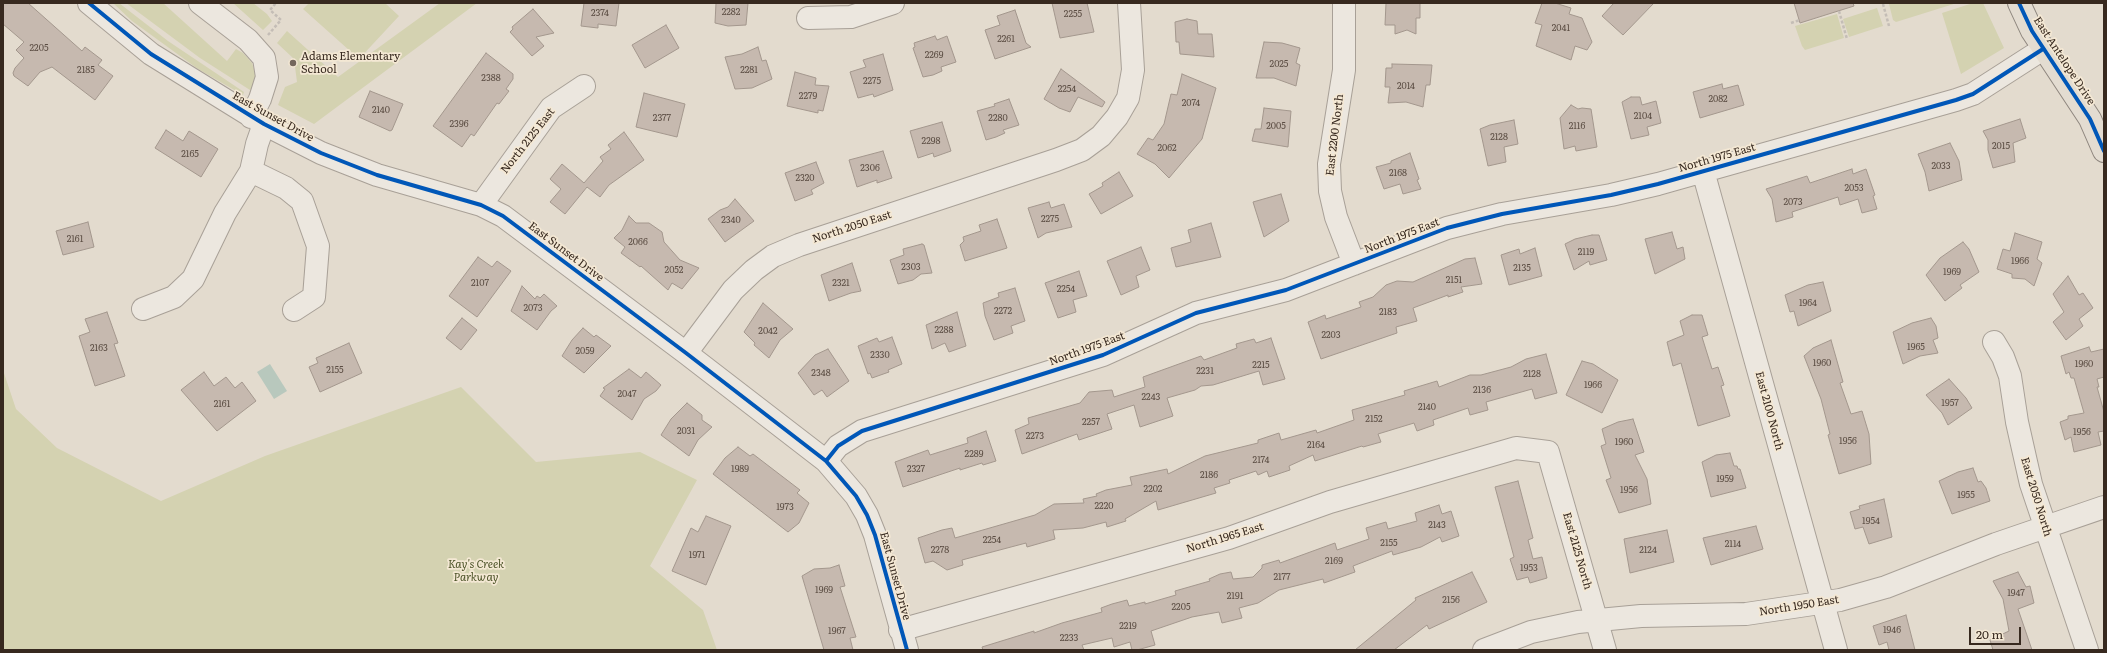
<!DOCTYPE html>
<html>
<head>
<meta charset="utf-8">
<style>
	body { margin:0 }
	#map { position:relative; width:2107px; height:653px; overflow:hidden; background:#e3dbce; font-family:Literata,serif }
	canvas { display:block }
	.frame { position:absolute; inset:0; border:4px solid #37291f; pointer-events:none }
	.scale { position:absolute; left:1969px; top:627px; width:52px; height:18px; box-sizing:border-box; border:2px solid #37291f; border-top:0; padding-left:5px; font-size:12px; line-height:14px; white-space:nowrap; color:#37291f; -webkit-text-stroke:3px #f4e8d4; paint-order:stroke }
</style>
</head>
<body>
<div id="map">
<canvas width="2107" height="653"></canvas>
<div class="frame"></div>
<div class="scale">20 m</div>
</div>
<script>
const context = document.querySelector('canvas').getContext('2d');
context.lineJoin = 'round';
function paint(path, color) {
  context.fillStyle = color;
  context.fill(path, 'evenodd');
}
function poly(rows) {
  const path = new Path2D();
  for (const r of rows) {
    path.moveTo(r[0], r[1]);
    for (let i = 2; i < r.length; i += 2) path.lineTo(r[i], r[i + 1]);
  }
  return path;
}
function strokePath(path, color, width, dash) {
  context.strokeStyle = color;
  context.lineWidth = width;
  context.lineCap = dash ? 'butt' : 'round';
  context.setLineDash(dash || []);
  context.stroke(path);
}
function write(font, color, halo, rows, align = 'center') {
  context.font = font + ' Literata,serif';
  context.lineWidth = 3.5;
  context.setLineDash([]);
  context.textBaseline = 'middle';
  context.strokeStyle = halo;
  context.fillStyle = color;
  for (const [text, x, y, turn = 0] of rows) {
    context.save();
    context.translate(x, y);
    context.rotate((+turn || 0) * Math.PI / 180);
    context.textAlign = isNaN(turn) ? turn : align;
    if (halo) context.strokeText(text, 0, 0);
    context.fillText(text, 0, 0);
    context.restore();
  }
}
const green = poly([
	[113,3,119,3,168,41,244,92,243,95,198,69,132,21],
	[126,3,163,3,227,61,236,49,243,53,252,63,256,75,255,85,250,90,200,58],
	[233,3,253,3,267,14,272,21,263,30],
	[309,3,385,3,399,16,359,59,303,9],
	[440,3,477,3,314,124,278,105,285,87,297,82,294,59,277,43,287,31,338,77],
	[1893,3,1957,3,1896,22,1893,20,1889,4],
	[1973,3,1983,3,2004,48,1961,74,1942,13],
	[1877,8,1883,26,1849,37,1843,19],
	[1837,14,1844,38,1805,50,1802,46,1795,26],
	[3,370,16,409,57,448,161,501,265,456,461,387,536,462,640,452,697,480,650,566,703,610,717,650,3,650]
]);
const water = poly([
	[270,364,287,391,274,399,257,372]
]);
const building = poly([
	[3,3,28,3,82,51,85,47,102,60,98,65,113,76,95,100,52,67,40,72,28,86,14,76,13,73,15,68,24,58,16,50,24,42,3,24,3,3],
	[584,3,619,3,616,26,598,24,598,28,581,26,584,3],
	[716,3,748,3,746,25,728,26,715,23,716,3],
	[1052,3,1087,3,1094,32,1060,38,1052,3],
	[1386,3,1420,3,1420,18,1416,18,1416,34,1407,30,1395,34,1395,25,1385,25,1386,3],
	[1542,3,1555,3,1571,8,1569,14,1582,18,1592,42,1587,50,1575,46,1571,60,1536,46,1542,25,1535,23,1542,3],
	[1614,3,1654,3,1623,35,1602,16,1614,3],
	[1794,3,1853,3,1854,6,1800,23,1794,3],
	[533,9,554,33,536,37,544,46,532,56,510,32,513,29,512,27,533,9],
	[1015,10,1026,43,1031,47,995,59,985,30,1000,25,997,16,1015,10],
	[1187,19,1197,21,1198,34,1212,34,1214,57,1180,54,1179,42,1176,42,1175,22,1187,19],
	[666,25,679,48,645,68,632,45,666,25],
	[935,36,937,40,947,36,956,62,941,67,942,71,933,75,923,77,913,48,915,47,914,43,935,36],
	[1264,42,1282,43,1300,48,1296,63,1300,65,1296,86,1274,78,1256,78,1264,42],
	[758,47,762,61,766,60,772,79,752,88,735,89,725,57,742,54,758,47],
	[486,53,513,74,513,79,506,89,509,91,499,104,497,103,474,136,471,134,462,147,433,126,486,53],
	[883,54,893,90,874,97,873,94,858,98,850,72,866,67,863,60,883,54],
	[1392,64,1432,65,1430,85,1426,85,1423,107,1406,102,1388,103,1390,87,1385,87,1386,68,1392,68,1392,64],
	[1061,69,1105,102,1102,107,1078,97,1070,112,1059,108,1044,99,1061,69],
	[795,72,816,78,815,85,829,86,823,111,818,110,818,113,787,106,795,72],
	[1182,74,1216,88,1202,139,1169,178,1155,164,1137,154,1148,138,1153,140,1164,124,1171,94,1177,95,1182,74],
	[1722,84,1723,89,1738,85,1744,105,1700,118,1693,92,1722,84],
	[370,91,403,104,392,130,390,131,359,117,370,91],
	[644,93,685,104,677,137,636,127,644,93],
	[1631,97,1640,97,1642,105,1656,101,1661,123,1647,127,1649,135,1631,139,1622,102,1631,97],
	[1009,99,1019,125,1003,130,1005,133,996,137,986,140,977,111,995,106,994,104,1009,99],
	[1571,105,1578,109,1582,108,1591,109,1597,147,1576,151,1575,146,1564,149,1560,118,1571,105],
	[1264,108,1291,111,1288,147,1252,141,1255,129,1261,129,1264,108],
	[2020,119,2026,138,2013,143,2015,162,1993,168,1988,150,1988,140,1983,131,2020,119],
	[1514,120,1518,144,1504,147,1506,162,1488,166,1480,129,1490,125,1514,120],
	[942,122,951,151,934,157,933,153,918,158,910,131,942,122],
	[166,130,183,141,189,131,218,149,201,177,155,148,166,130],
	[624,132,644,160,609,185,600,197,587,187,565,214,550,202,561,189,550,179,562,164,584,183,603,161,600,157,611,149,608,145,624,132],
	[1950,143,1959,161,1962,180,1929,191,1925,172,1918,154,1950,143],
	[883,151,892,178,877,183,877,180,857,187,849,160,883,151],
	[1410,153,1419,179,1417,180,1421,189,1403,194,1400,184,1384,189,1376,167,1391,163,1391,161,1410,153],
	[816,162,824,183,811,190,813,194,795,201,785,173,816,162],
	[1852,169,1853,174,1866,169,1875,195,1873,196,1877,209,1862,213,1858,199,1840,205,1838,197,1792,212,1793,217,1776,222,1772,199,1766,189,1807,176,1810,183,1852,169],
	[1119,172,1133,196,1101,214,1089,194,1103,186,1102,183,1119,172],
	[1281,194,1289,221,1264,237,1253,202,1281,194],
	[735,199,754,221,725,242,708,219,720,210,728,207,735,199],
	[1049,202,1051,208,1064,204,1072,227,1046,233,1038,238,1028,208,1049,202],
	[629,216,636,223,649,223,662,232,664,242,680,260,699,268,682,289,672,283,668,290,641,266,640,267,621,253,625,247,614,238,622,230,629,216],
	[997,219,1007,248,965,261,960,245,964,241,963,237,981,231,979,225,997,219],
	[88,222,94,247,63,255,56,231,88,222],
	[1211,223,1221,257,1176,267,1171,248,1191,242,1188,230,1211,223],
	[1672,232,1677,249,1683,247,1685,259,1655,274,1645,239,1672,232],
	[2015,233,2042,242,2037,259,2042,263,2034,286,2025,279,2012,278,2012,274,1997,269,2003,249,2010,251,2015,233],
	[1592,235,1599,235,1607,260,1590,265,1589,261,1574,270,1565,244,1575,239,1592,235],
	[1963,242,1969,249,1979,272,1960,285,1962,288,1945,301,1926,275,1940,258,1963,242],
	[922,244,924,245,932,273,921,274,913,280,898,284,890,260,904,255,903,249,922,244],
	[1141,247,1150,270,1136,276,1139,287,1121,295,1107,261,1141,247],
	[1535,248,1542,276,1509,285,1501,255,1519,249,1520,254,1535,248],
	[478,257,492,267,497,261,511,271,477,317,449,296,478,257],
	[1475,258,1482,284,1461,287,1463,292,1448,297,1448,295,1413,308,1417,321,1396,327,1397,333,1321,359,1308,322,1325,315,1326,319,1361,307,1359,302,1373,297,1386,285,1397,281,1413,282,1465,259,1475,258],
	[852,263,861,291,851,293,829,301,821,275,852,263],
	[1079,271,1087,296,1073,300,1076,312,1058,318,1045,283,1079,271],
	[2068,276,2079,295,2083,293,2093,308,2079,319,2083,326,2066,340,2053,322,2064,312,2053,294,2068,276],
	[1823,282,1831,311,1798,326,1794,311,1790,312,1785,295,1808,285,1823,282],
	[522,286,535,299,537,296,540,298,544,294,557,306,551,311,537,330,511,311,522,286],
	[1015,288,1025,321,1011,326,1013,333,994,340,985,316,983,303,999,297,998,293,1015,288],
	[763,303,793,329,780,340,769,358,754,345,755,343,744,332,763,303],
	[107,312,118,343,114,344,125,376,95,386,79,336,90,332,85,319,107,312],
	[957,312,966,346,949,352,945,343,932,349,926,325,957,312],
	[1692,315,1702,315,1708,335,1702,337,1712,369,1718,367,1724,385,1721,386,1730,416,1698,426,1681,363,1673,366,1667,342,1684,335,1680,321,1692,315],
	[462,318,477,330,461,350,446,338,462,318],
	[1931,318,1936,326,1938,338,1933,340,1938,353,1920,356,1903,364,1893,332,1912,323,1931,318],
	[583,328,594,337,596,335,611,346,584,373,562,356,572,340,583,328],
	[892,337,902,364,888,370,889,372,872,378,870,373,868,374,858,346,877,338,879,342,892,337],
	[1271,338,1285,379,1263,385,1259,371,1213,385,1201,386,1195,390,1167,398,1173,416,1140,427,1134,405,1107,414,1112,429,1079,440,1077,434,1022,454,1015,430,1029,424,1028,418,1080,403,1089,392,1112,390,1114,397,1145,387,1143,377,1201,356,1204,360,1237,348,1236,344,1254,339,1256,343,1271,338],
	[1831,340,1843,382,1840,383,1851,414,1862,411,1869,434,1871,464,1839,474,1828,435,1830,434,1821,399,1804,356,1813,348,1831,340],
	[349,343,362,373,320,392,309,367,318,363,316,358,349,343],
	[2089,347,2091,352,2104,349,2104,377,2097,379,2099,387,2097,387,2104,412,2104,431,2098,432,2101,445,2074,452,2071,437,2065,440,2060,422,2068,419,2068,416,2084,413,2074,378,2071,378,2069,372,2066,374,2061,356,2089,347],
	[828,349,849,381,827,397,822,390,814,395,798,373,815,355,828,349],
	[1546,354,1557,393,1535,399,1532,389,1486,402,1488,410,1470,415,1468,408,1433,420,1434,425,1417,431,1414,423,1378,434,1381,442,1363,447,1362,446,1315,461,1313,455,1289,466,1290,470,1269,477,1267,471,1258,475,1256,471,1229,480,1230,483,1214,488,1216,493,1158,510,1156,501,1125,519,1126,521,1107,527,1106,522,1083,528,1053,530,1055,539,1027,547,1026,543,962,560,963,565,947,570,933,561,925,563,918,538,942,530,952,528,955,538,1035,515,1054,504,1084,503,1083,499,1097,496,1096,494,1106,490,1132,485,1130,477,1167,469,1168,474,1205,456,1258,443,1258,440,1279,433,1281,440,1316,430,1317,433,1354,420,1352,410,1405,395,1404,391,1437,381,1439,387,1470,375,1481,375,1511,367,1526,359,1546,354],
	[1582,361,1593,364,1618,380,1602,413,1566,395,1582,361],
	[629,369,641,378,646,372,661,385,656,391,644,399,632,420,600,396,605,389,603,388,629,369],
	[204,372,214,386,226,377,235,388,242,382,256,401,217,431,181,390,204,372],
	[1949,379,1966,398,1972,408,1948,425,1942,413,1926,395,1949,379],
	[687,403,702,415,702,420,712,427,698,440,689,456,661,435,671,419,687,403],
	[1633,419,1644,452,1635,455,1647,479,1651,504,1619,513,1606,480,1611,478,1601,446,1606,444,1602,429,1618,422,1633,419],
	[986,431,996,461,983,465,982,463,960,470,960,468,903,487,895,462,928,450,930,455,968,443,967,438,986,431],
	[738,447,750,456,753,454,800,490,797,493,809,503,799,523,788,532,713,474,725,458,738,447],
	[1730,453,1734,466,1737,466,1738,469,1740,469,1746,488,1711,497,1702,462,1716,455,1730,453],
	[1973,468,1978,482,1981,481,1986,488,1990,501,1952,514,1939,481,1958,472,1973,468],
	[1518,481,1533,538,1528,540,1533,559,1542,557,1547,578,1530,583,1528,577,1517,580,1510,559,1514,557,1495,487,1518,481],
	[1884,499,1892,537,1869,544,1863,527,1855,529,1850,512,1860,509,1859,506,1884,499],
	[1439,505,1442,514,1451,511,1459,536,1442,542,1440,537,1421,547,1393,555,1392,551,1353,566,1355,572,1324,583,1323,579,1279,590,1258,603,1239,608,1242,618,1222,623,1219,612,1192,617,1151,631,1155,645,1137,650,1132,650,1130,642,1114,647,1112,638,1082,645,1084,650,983,650,982,647,1034,631,1034,633,1062,623,1102,612,1101,608,1112,604,1127,600,1129,606,1145,602,1145,604,1176,595,1175,591,1210,581,1209,579,1220,574,1231,572,1233,579,1253,577,1262,568,1262,565,1279,560,1280,563,1335,543,1337,550,1369,539,1366,528,1386,522,1388,529,1417,521,1415,513,1439,505],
	[706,516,731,526,706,585,672,571,691,528,698,532,706,516],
	[1756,526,1763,549,1711,565,1703,538,1756,526],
	[1667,530,1674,562,1630,573,1624,539,1667,530],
	[839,565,845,586,840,587,856,637,850,638,853,650,824,650,802,576,814,569,830,568,839,565],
	[1472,572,1487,602,1429,629,1427,625,1394,650,1355,650,1416,600,1415,598,1472,572],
	[2018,572,2026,587,2030,586,2034,603,2018,609,2032,650,1993,650,1990,640,2009,631,2003,599,1993,581,2018,572],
	[1906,615,1915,650,1889,650,1887,642,1879,645,1873,626,1906,615]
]);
const path = poly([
	[1883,4,1889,26],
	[1839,11,1847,39],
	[1791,23,1800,20],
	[268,35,281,20,270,10,276,3]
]);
const minor = poly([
	[89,3,151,54,264,124,321,153,377,175,481,205,503,216,686,353,826,461,856,496,867,515,875,535,907,650],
	[200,3,248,40,264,58,267,77,260,99,251,117],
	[1344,3,1344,70,1329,164,1330,191,1336,217,1354,264],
	[808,18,851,17,893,3],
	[251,171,286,188,302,201,318,246,314,297,294,310],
	[1703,171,1836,650],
	[481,205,551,108,584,86],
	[143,309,174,297,193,279,225,213,251,171,257,144,264,124],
	[1994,342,2003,357,2010,376,2017,422,2031,484,2087,650],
	[686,353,733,290,754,270,773,256,799,245,1056,160,1082,150,1101,136,1117,117,1128,98,1133,70,1129,3],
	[826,461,838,446,862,431,1103,355,1196,313,1286,290,1447,228,1502,214,1611,195,1658,184,1956,100,1973,94,2043,49],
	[900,630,1229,538,1330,502,1516,448,1548,452,1605,650],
	[1484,650,1531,632,1578,622,1641,616,1746,614,1840,600,1886,587,1996,544,2104,507]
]);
const major = poly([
	[2019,3,2032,31,2090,119,2104,151]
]);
const cycleway = poly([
	[89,3,151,54,264,124,321,153,377,175,481,205,503,216,686,353,826,461,856,496,867,515,875,535,907,650],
	[2019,3,2032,31,2090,119,2104,151],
	[826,461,838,446,862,431,1103,355,1196,313,1286,290,1447,228,1502,214,1611,195,1658,184,1956,100,1973,94,2043,49]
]);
const markers = [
	[293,63,4,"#73675c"]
];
const numberNames = [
	["2282",731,12],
	["2374",600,13],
	["2255",1073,14],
	["2041",1561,28],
	["2261",1006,39],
	["2205",39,48],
	["2269",934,55],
	["2025",1279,64],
	["2185",86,70],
	["2281",749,70],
	["2388",491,78],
	["2275",872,81],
	["2014",1406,86],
	["2254",1067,89],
	["2279",808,96],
	["2082",1718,99],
	["2074",1191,103],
	["2140",381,110],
	["2104",1643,116],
	["2377",662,118],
	["2280",998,118],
	["2396",459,124],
	["2005",1276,126],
	["2116",1577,126],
	["2128",1499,137],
	["2298",931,141],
	["2015",2001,146],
	["2062",1167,148],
	["2165",190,154],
	["2033",1941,166],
	["2306",870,168],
	["2168",1398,173],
	["2320",805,178],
	["2053",1854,188],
	["2073",1793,202],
	["2275",1050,219],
	["2340",731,220],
	["2161",75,239],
	["2066",638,242],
	["2119",1586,252],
	["1966",2020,261],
	["2303",911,267],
	["2135",1522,268],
	["2052",674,270],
	["1969",1952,272],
	["2151",1454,280],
	["2107",480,283],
	["2321",841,283],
	["2254",1066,289],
	["1964",1808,303],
	["2073",533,308],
	["2272",1003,311],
	["2183",1388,312],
	["2288",944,330],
	["2042",768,331],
	["2203",1331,335],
	["1965",1916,347],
	["2163",99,348],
	["2059",585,351],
	["2330",880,355],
	["1960",1822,363],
	["1960",2084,364],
	["2215",1261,365],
	["2155",335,370],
	["2231",1205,371],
	["2348",821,373],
	["2128",1532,374],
	["1966",1593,385],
	["2136",1482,390],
	["2047",627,394],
	["2243",1151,397],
	["1957",1950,403],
	["2161",222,404],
	["2140",1427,407],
	["2152",1374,419],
	["2257",1091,422],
	["2031",686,431],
	["1956",2082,432],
	["2273",1035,436],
	["1956",1848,441],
	["1960",1624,442],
	["2164",1316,445],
	["2289",974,454],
	["2174",1261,460],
	["1989",740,469],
	["2327",916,469],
	["2186",1209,475],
	["1959",1725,479],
	["2202",1153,489],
	["1956",1629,490],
	["1955",1966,495],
	["2220",1104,506],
	["1973",785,507],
	["1954",1871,521],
	["2143",1437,525],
	["2254",992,540],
	["2155",1389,543],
	["2114",1733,544],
	["2278",940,550],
	["2124",1648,550],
	["1971",697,555],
	["2169",1334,561],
	["1953",1529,568],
	["2177",1282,577],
	["1969",824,590],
	["1947",2016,593],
	["2191",1235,596],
	["2156",1451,600],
	["2205",1181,607],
	["2219",1128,626],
	["1946",1892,630],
	["1967",837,631],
	["2233",1069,638]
];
const poiNames = [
	["Adams Elementary",301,57],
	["School",301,70]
];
const streetNames = [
	["East Antelope Drive",2064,61,57],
	["East Sunset Drive",273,117,29],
	["East 2200 North",1335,135,-83],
	["North 2125 East",528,141,-52],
	["North 1975 East",1717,158,-16],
	["North 2050 East",852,227,-18],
	["North 1975 East",1402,236,-21],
	["East Sunset Drive",566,252,37],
	["North 1975 East",1087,349,-20],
	["East 2100 North",1769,411,75],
	["East 2050 North",2036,497,73],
	["North 1965 East",1225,538,-17],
	["East 2125 North",1577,551,74],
	["East Sunset Drive",895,576,75],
	["North 1950 East",1799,606,-9]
];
const parkNames = [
	["Kay's Creek",476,565],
	["Parkway",476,578]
];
paint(green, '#d4d2b1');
paint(water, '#b8c8bd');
paint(building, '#c6b9af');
strokePath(building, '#a3978d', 1);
strokePath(minor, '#a8a097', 24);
strokePath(major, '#8e867e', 24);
strokePath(path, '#c4bdb6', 2.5, [3, 2]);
strokePath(minor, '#ece7df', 22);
strokePath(major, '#e3dcd1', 22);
strokePath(cycleway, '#0057b8', 4);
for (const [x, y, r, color] of markers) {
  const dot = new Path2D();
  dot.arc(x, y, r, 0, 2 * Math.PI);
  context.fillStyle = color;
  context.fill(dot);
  strokePath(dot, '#f4e8d4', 1.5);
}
write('9px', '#5b4d43', null, numberNames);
write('11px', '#37291f', '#f4e8d4', poiNames, 'left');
write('11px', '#37291f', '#f4e8d4', streetNames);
write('italic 11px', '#4b5227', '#f4e8d4', parkNames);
</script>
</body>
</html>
